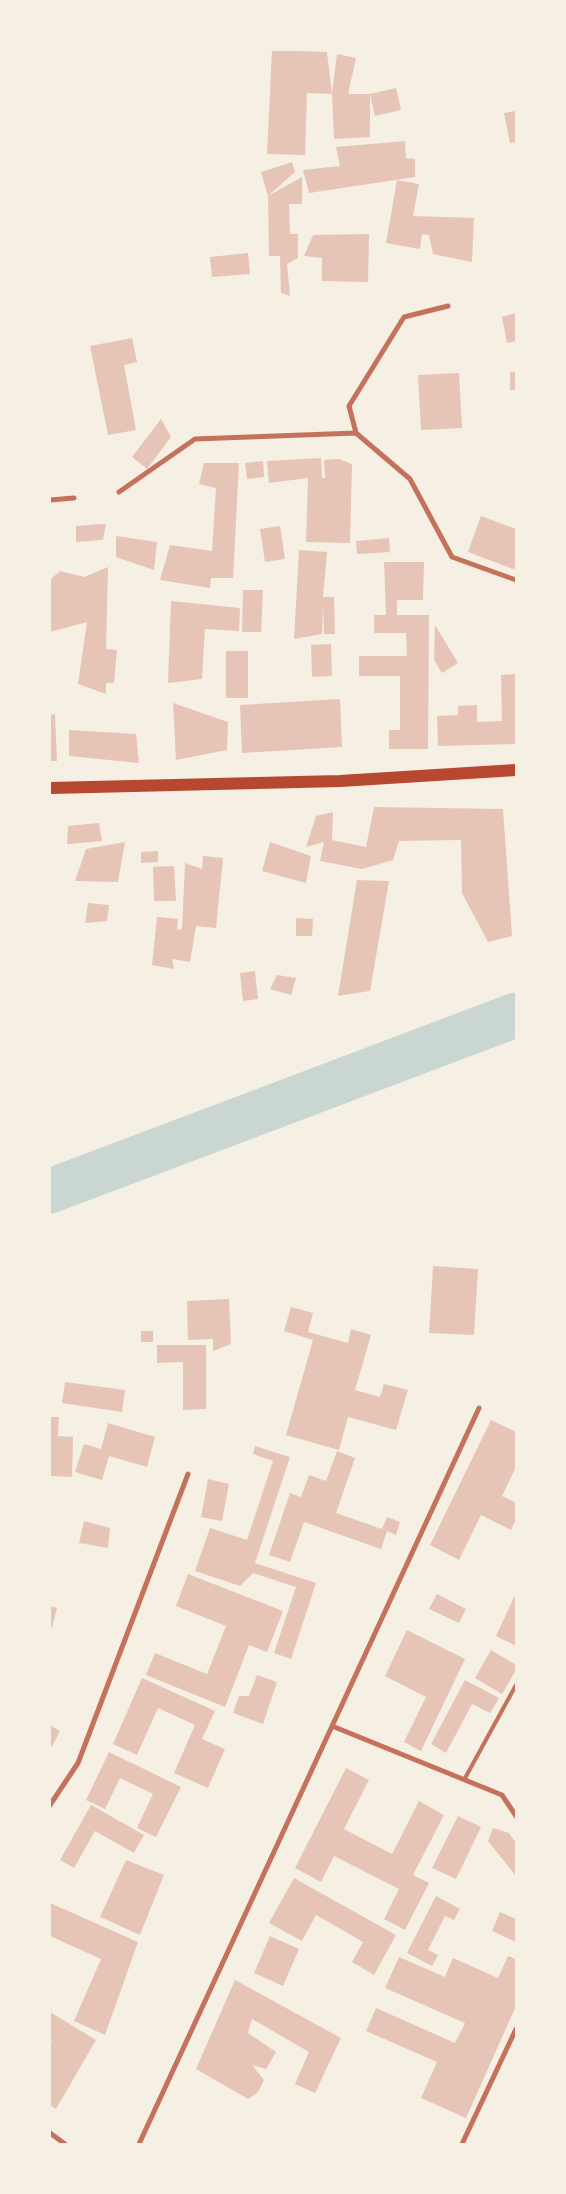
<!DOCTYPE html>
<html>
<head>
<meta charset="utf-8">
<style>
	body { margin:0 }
	#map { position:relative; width:566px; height:2194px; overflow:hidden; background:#f6efe4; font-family:"PT Sans Narrow",sans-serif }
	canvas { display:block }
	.frame { position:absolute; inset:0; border:51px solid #f6efe4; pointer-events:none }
</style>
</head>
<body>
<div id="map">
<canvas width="566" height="2194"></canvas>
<div class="frame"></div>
</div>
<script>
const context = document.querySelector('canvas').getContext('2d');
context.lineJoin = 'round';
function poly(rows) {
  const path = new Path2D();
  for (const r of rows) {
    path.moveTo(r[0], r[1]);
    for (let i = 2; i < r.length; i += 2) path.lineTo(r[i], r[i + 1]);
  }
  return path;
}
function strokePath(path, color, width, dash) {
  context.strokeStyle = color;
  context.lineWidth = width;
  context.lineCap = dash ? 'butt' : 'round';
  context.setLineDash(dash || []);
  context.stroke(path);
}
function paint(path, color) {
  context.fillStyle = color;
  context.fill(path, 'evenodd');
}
const river = poly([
	[50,1191,516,1015]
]);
const building = poly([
	[272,50,327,52,332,94,307,93,305,155,267,154],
	[337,54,356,58,348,94,370,94,370,137,334,139,332,94],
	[396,88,401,110,375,116,370,94],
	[516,111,516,142,510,143,504,113],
	[405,141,406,158,415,159,415,177,309,193,303,170,340,166,336,147],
	[292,162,295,172,268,196,261,172],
	[302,177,302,204,289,204,290,234,298,234,298,258,287,264,290,296,281,293,280,256,269,256,268,196],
	[397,180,419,184,413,216,474,218,472,262,433,254,429,235,422,234,420,249,386,243],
	[369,234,368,282,322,281,322,258,304,256,313,235],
	[248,253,250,274,212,277,210,257],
	[516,313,516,341,507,343,502,317],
	[132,338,137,362,124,365,136,430,108,435,90,346],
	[510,372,516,372,516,390,510,390],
	[459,373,462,428,421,430,418,375],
	[161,419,171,437,147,469,132,457],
	[321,458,322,478,325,478,324,460,339,459,352,464,350,543,306,542,308,478,269,483,267,461],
	[263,461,264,477,247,479,245,463],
	[204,463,239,463,233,578,211,578,210,588,160,580,170,545,212,551,216,488,199,484],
	[481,516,516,529,516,570,468,552],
	[102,524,106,524,103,540,76,542,76,526],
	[280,526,285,559,265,562,260,529],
	[116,536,157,542,154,570,116,557],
	[389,538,390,552,357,554,356,541],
	[299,550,327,552,323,597,334,597,335,634,324,634,323,605,322,634,294,639],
	[384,562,424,562,423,600,397,600,397,615,429,615,428,749,389,749,389,730,400,730,400,676,359,676,359,656,407,656,406,633,374,633,374,615,386,615],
	[108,567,106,649,117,650,114,683,106,683,106,694,78,684,87,622,50,632,50,580,60,571,84,577],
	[243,590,263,590,261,632,242,632],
	[171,601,240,608,239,631,205,629,202,679,168,683],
	[435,625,458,663,442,673,434,660],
	[331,644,332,676,312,677,311,645],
	[226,651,248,651,248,698,226,698],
	[516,674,516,744,438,746,437,716,458,715,458,706,477,705,477,722,502,721,501,675],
	[340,699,342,747,242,753,240,705],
	[173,703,228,722,227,750,176,760],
	[55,714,57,761,50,761,50,715],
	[69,730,136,734,139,763,69,756],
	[374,807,503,809,512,936,488,942,462,893,461,840,399,841,393,860,362,869,320,861,324,842,306,847,316,816,333,812,332,840,366,847],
	[99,823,102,841,67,844,68,826],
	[125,842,118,882,75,881,86,849],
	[270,842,311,856,306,883,262,871],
	[158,851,158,862,141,863,141,852],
	[203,856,223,858,216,928,196,926,190,962,172,959,174,969,152,965,157,917,178,919,177,930,182,929,185,863,202,869],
	[174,866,176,901,154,901,153,867],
	[357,880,389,881,370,991,338,996],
	[88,903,109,905,107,921,85,923],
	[296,918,313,919,312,936,296,936],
	[255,971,258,999,243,1001,240,973],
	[277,975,296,978,291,995,270,989],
	[433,1266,478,1269,474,1335,429,1333],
	[229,1299,231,1344,213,1351,213,1339,188,1340,187,1301],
	[291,1307,313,1313,308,1332,348,1343,351,1329,371,1335,355,1390,380,1397,384,1384,408,1390,396,1430,348,1417,339,1450,286,1435,313,1340,284,1331],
	[141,1331,153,1331,153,1342,141,1342],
	[157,1345,206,1345,206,1409,183,1410,183,1362,157,1363],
	[65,1382,125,1390,122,1412,62,1403],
	[50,1417,59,1417,58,1436,73,1437,72,1477,50,1476],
	[491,1420,516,1432,516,1467,502,1496,516,1503,516,1519,511,1530,481,1515,459,1560,430,1545],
	[108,1423,155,1437,147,1467,109,1456,102,1480,75,1472,84,1444,101,1449],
	[255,1446,290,1457,255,1563,316,1583,291,1659,274,1653,296,1587,253,1573,240,1586,195,1571,210,1528,247,1540,273,1461,253,1454],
	[337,1451,355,1458,336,1513,382,1529,387,1517,400,1522,396,1535,387,1531,381,1549,304,1522,290,1562,269,1555,290,1493,301,1497,309,1475,326,1481],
	[208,1479,229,1484,222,1521,201,1517],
	[84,1521,110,1528,108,1548,79,1543],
	[188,1574,283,1611,267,1652,249,1645,225,1707,146,1675,155,1653,207,1674,226,1626,176,1606],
	[516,1593,516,1646,496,1636],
	[437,1594,466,1609,459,1623,429,1609],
	[50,1606,57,1608,52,1628,50,1627],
	[407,1630,465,1659,421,1751,404,1742,426,1697,385,1676],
	[491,1650,516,1665,516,1670,502,1694,475,1678],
	[257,1675,277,1682,263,1724,233,1713,239,1696,249,1696],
	[142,1678,215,1711,202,1739,225,1749,208,1788,174,1773,195,1725,158,1708,137,1755,113,1744],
	[465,1680,499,1698,490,1713,472,1704,446,1753,431,1744],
	[50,1725,60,1731,50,1750],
	[109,1752,181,1787,156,1837,137,1828,153,1794,120,1778,105,1809,86,1800],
	[346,1768,369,1780,344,1829,392,1854,419,1801,444,1815,413,1875,429,1883,405,1930,384,1919,399,1889,334,1856,321,1882,295,1868],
	[91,1805,144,1835,134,1853,95,1831,74,1868,60,1860],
	[458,1816,481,1827,456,1879,432,1868],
	[493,1828,509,1833,516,1843,516,1876,488,1841],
	[126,1860,164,1875,140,1935,100,1917],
	[294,1878,396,1935,374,1975,352,1962,363,1942,316,1915,302,1941,269,1923],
	[436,1896,460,1909,454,1920,445,1916,428,1950,438,1955,432,1966,407,1953],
	[50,1903,138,1942,105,2035,74,2021,101,1959,50,1936],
	[500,1912,516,1919,516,1942,492,1931],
	[270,1936,299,1949,283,1986,254,1973],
	[508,1956,516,1959,516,2006,466,2118,421,2098,437,2062,366,2031,376,2008,455,2043,465,2023,385,1988,399,1957,445,1977,453,1958,498,1978],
	[235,1980,341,2038,315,2093,295,2084,309,2052,252,2019,248,2033,276,2052,266,2069,252,2065,264,2080,258,2092,248,2099,196,2069],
	[50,2012,96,2040,56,2109,50,2105,50,2044,52,2040,50,2039]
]);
const service = poly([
	[464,1780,516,1685]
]);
const minor = poly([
	[356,433,349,406,404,317,448,306],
	[119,492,195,439,356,433,410,479,452,557,516,580],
	[50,500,74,498],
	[332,1726,502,1795,516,1816],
	[50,1805,78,1763,188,1474],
	[50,2133,65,2144],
	[139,2144,479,1408],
	[462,2144,516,2029]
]);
const primary = poly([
	[50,788,340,781,516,770]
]);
strokePath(river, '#c9d6d2', 45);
paint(building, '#e6c5b7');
strokePath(service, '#c5725c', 4);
strokePath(minor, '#c5725c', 5);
strokePath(primary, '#b5482f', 12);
</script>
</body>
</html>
